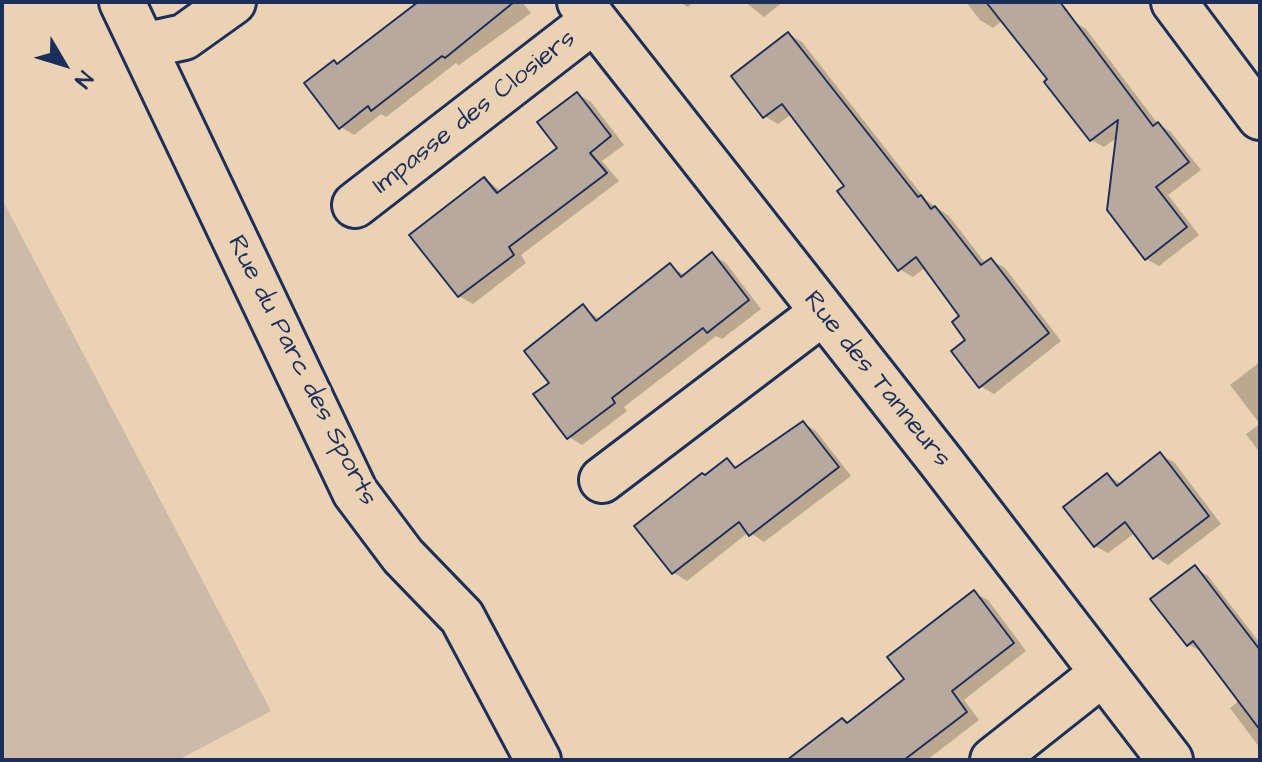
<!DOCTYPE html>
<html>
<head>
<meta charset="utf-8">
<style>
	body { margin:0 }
	#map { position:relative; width:1262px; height:762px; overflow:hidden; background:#ebd2b3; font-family:"Architects Daughter",sans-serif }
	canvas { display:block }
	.frame { position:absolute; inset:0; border:4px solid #1b2f5e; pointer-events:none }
	.north { position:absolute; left:24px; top:24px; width:80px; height:80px; -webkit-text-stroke:6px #ebd2b3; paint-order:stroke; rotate:128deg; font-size:22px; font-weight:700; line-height:32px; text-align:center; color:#1b2f5e }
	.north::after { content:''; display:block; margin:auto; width:28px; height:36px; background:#1b2f5e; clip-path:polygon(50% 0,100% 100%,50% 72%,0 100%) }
</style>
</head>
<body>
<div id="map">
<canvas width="1262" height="762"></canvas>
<div class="frame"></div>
<div class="north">N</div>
</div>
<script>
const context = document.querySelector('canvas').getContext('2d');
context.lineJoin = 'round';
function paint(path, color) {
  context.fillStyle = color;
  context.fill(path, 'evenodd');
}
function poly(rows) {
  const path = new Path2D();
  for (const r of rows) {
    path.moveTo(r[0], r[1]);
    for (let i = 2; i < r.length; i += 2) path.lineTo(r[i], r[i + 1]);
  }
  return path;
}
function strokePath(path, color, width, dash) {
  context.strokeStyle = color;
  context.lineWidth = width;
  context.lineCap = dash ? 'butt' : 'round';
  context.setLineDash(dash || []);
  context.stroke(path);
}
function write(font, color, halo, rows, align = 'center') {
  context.font = font + ' "Architects Daughter",sans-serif';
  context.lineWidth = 8;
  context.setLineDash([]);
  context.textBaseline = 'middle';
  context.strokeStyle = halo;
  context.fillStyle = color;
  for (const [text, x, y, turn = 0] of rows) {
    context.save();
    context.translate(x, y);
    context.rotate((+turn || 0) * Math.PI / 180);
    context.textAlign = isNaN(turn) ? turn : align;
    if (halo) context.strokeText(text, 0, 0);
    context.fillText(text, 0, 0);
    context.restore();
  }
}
const green = poly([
	[2,199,271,711,178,760,2,760]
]);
const shadow = poly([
	[425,2,522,2,531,13,459,65,456,63,386,117,381,114,354,135,341,127,339,65],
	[679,2,694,2,688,7],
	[745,2,783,2,764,17],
	[966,2,1055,2,1073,21,1086,29,1158,124,1171,132,1201,170,1168,195,1199,235,1159,266,1146,259,1118,137,1104,147,1091,140,1003,20,993,28,980,20],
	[788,34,802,42,926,200,949,216,986,264,991,260,1005,268,1061,341,994,394,980,386,961,317,926,267,913,277,899,269,847,186,792,114,778,124,764,116],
	[577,94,591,102,624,145,602,161,619,181,521,255,526,263,473,304,459,296,485,179,502,192,560,148],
	[713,255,726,263,761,309,722,339,716,336,624,407,627,411,582,445,569,437,551,383,583,307,601,320,670,266,686,276],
	[1260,362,1260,453,1246,434,1260,424,1230,385],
	[803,423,816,431,851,476,764,542,749,532,687,581,674,573,637,526,727,461,739,468],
	[1160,455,1174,462,1221,524,1168,565,1155,557,1136,532,1108,553,1095,546,1107,475,1122,484],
	[1195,568,1208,576,1260,643,1260,748,1230,708,1240,700,1202,652,1188,644],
	[974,593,988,600,1026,651,964,700,979,720,927,760,803,760,842,720,849,724,906,679]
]);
const building = poly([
	[418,2,514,2,445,58,442,56,371,111,368,106,339,129,304,83,334,60,337,64,418,2],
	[986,2,1060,2,1153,126,1158,122,1189,162,1156,187,1187,227,1145,260,1107,210,1118,120,1090,141,1044,82,1047,79,986,2],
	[788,32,918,197,921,195,931,209,935,206,981,265,991,258,1049,333,979,388,951,351,965,340,952,322,959,316,916,257,898,271,837,191,844,186,782,104,763,118,731,76,788,32],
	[577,92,611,136,590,153,607,173,509,247,514,255,458,297,409,235,484,177,497,193,557,148,537,122,577,92],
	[712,252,749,300,707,333,703,328,612,398,615,403,567,439,533,394,549,383,524,351,583,304,596,321,670,263,681,277,712,252],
	[803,421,839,467,749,536,739,522,672,574,634,526,702,473,705,475,727,458,735,468,803,421],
	[1160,452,1209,516,1153,559,1125,522,1094,547,1063,507,1107,473,1117,486,1160,452],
	[1195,565,1260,650,1260,730,1193,641,1187,646,1150,599,1195,565],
	[974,590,1014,643,952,691,967,712,904,760,787,760,842,718,847,723,904,679,887,657,974,590]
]);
const street = poly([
	[122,2,355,492,403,556,462,617,538,760],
	[580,2,942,463,1170,760],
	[1174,2,1260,117],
	[143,46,184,37,233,2],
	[355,205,594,20],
	[602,480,822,313],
	[993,760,1103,673]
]);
const streetNames = [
	["Impasse des Closiers",475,113,-38],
	["Rue du Parc des Sports",301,371,63],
	["Rue des Tanneurs",876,380,51]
];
paint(green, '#cdbaa7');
paint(shadow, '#0003');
paint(building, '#b7a99e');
strokePath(building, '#1b2f5e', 2);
strokePath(street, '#1b2f5e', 50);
strokePath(street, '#ebd2b3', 44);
write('26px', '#1b2f5e', '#ebd2b3', streetNames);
</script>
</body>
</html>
